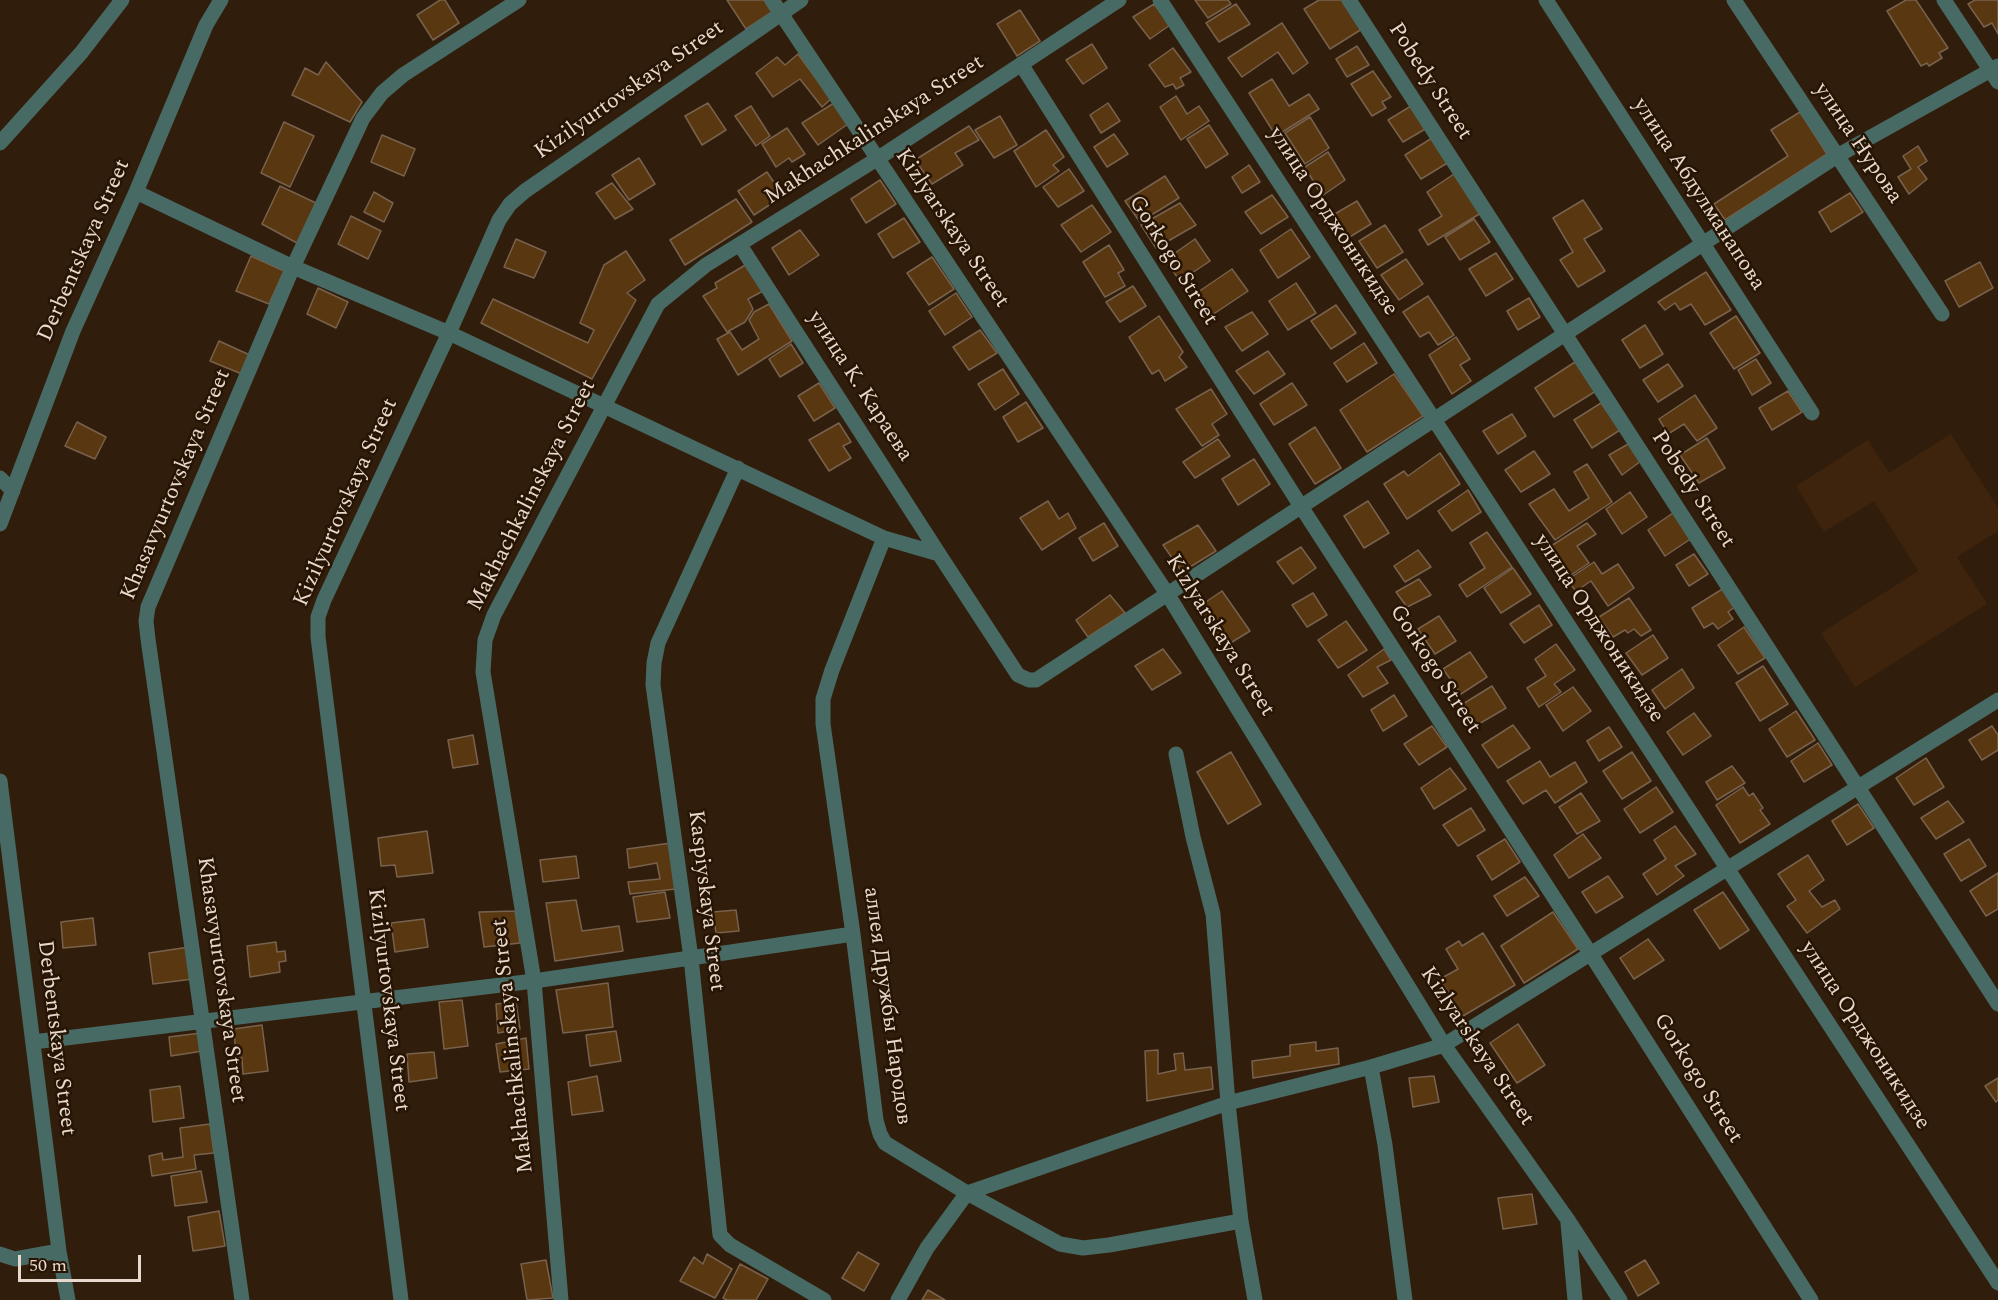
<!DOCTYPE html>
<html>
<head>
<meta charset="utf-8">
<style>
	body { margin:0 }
	#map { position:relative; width:1998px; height:1300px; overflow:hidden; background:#311d0c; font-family:Spectral,serif }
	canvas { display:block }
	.scale { position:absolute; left:18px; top:1255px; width:123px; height:27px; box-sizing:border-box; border:3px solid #e7d9ce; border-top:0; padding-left:8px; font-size:18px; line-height:21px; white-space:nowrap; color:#e7d9ce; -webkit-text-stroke:4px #271403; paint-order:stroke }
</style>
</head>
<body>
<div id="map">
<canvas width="1998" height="1300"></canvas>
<div class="scale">50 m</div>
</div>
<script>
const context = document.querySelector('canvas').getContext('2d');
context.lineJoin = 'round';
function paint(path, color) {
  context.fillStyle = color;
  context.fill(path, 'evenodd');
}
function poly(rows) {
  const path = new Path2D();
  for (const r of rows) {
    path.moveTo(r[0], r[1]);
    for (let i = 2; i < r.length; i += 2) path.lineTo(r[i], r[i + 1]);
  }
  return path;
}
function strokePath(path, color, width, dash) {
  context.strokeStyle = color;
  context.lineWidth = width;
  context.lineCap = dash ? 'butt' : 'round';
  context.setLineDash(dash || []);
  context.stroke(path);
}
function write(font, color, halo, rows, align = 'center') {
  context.font = font + ' Spectral,serif';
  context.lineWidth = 5;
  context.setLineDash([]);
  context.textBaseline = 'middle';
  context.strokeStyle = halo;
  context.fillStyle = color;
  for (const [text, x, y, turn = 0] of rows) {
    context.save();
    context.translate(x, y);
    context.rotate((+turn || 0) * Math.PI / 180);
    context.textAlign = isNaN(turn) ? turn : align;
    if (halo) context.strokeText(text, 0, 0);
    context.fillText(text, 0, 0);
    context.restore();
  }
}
const built = poly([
	[1951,434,1998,508,1998,531,1957,557,1987,604,1855,687,1821,633,1918,571,1874,501,1824,532,1796,486,1868,440,1889,473]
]);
const building = poly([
	[440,0,445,0,459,23,433,40,417,15,440,0],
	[727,0,764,0,772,12,746,29,727,0],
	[1195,0,1228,0,1231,4,1208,18,1195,0],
	[1319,0,1343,0,1362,29,1330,49,1304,9,1319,0],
	[1906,0,1916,0,1948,48,1939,53,1942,58,1929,66,1927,63,1921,66,1887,11,1906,0],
	[1975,0,1998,0,1998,34,1992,23,1984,27,1968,4,1975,0],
	[1154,4,1170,25,1150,39,1133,17,1154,4],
	[1236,4,1250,24,1219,42,1206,23,1236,4],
	[1020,10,1040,41,1017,56,997,24,1020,10],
	[1282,23,1308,63,1293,74,1278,52,1242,77,1228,58,1282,23],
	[1092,44,1107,68,1083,84,1066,60,1092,44],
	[1357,46,1369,65,1347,77,1336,59,1357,46],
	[1173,48,1191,72,1180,78,1184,85,1176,89,1173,84,1165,87,1149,65,1173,48],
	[798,54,831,99,822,107,800,79,773,97,756,73,777,57,785,65,798,54],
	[326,62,362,102,350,122,292,95,305,68,318,75,326,62],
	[1373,71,1391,97,1382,102,1386,108,1372,116,1351,84,1373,71],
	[1272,79,1289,106,1309,94,1319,109,1276,136,1249,93,1272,79],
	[1176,96,1187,114,1199,106,1209,121,1181,140,1160,107,1176,96],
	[708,103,726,130,702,145,685,116,708,103],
	[834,103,848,124,818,145,802,123,834,103],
	[1108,103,1120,121,1101,133,1090,115,1108,103],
	[751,106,770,136,756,146,735,116,751,106],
	[1411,106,1427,128,1403,142,1388,120,1411,106],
	[1800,112,1827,154,1725,220,1714,204,1788,156,1771,130,1800,112],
	[1000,116,1017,145,994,158,975,130,1000,116],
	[1310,117,1329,148,1305,164,1285,133,1310,117],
	[284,122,314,136,290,187,261,173,284,122],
	[1209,125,1228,154,1206,168,1187,139,1209,125],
	[969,126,979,140,955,153,963,165,932,184,915,160,969,126],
	[787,128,805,154,792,162,789,158,776,167,762,144,787,128],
	[1046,130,1064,157,1053,165,1059,171,1036,187,1014,151,1046,130],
	[1114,134,1128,154,1107,167,1094,147,1114,134],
	[382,135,415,149,404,176,371,162,382,135],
	[1432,138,1449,162,1421,179,1405,155,1432,138],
	[1918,146,1927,161,1918,167,1927,179,1909,194,1898,177,1911,169,1903,156,1918,146],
	[1328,152,1345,180,1322,196,1305,167,1328,152],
	[639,158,655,184,629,200,612,175,639,158],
	[1249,165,1260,182,1242,193,1232,177,1249,165],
	[1069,169,1084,191,1058,207,1043,187,1069,169],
	[767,172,783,196,754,215,738,191,767,172],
	[1454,174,1481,213,1428,245,1419,230,1442,216,1427,192,1454,174],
	[1165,176,1179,198,1140,222,1125,201,1165,176],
	[880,180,896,204,866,223,851,199,880,180],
	[612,183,633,209,615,219,596,193,612,183],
	[280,186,316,203,297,243,262,224,280,186],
	[374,192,393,203,384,222,364,212,374,192],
	[1850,193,1863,212,1831,232,1819,212,1850,193],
	[1272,195,1288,217,1261,234,1245,212,1272,195],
	[736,199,752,222,685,265,670,240,736,199],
	[1583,200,1602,229,1584,239,1605,271,1578,287,1560,260,1573,252,1553,218,1583,200],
	[1357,201,1371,224,1348,238,1333,215,1357,201],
	[1180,203,1196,225,1156,248,1141,225,1180,203],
	[1092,205,1111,232,1081,252,1061,225,1092,205],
	[351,216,381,231,368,259,338,244,351,216],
	[904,218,920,242,893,258,878,234,904,218],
	[1474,219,1490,242,1460,260,1445,237,1474,219],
	[1385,225,1403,252,1377,268,1359,241,1385,225],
	[1291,229,1310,257,1278,278,1260,250,1291,229],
	[800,230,819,255,789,275,772,248,800,230],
	[516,239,546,252,534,278,504,267,516,239],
	[1195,239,1210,261,1180,281,1165,260,1195,239],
	[1109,245,1124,270,1118,273,1125,286,1105,297,1083,262,1109,245],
	[626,251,645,280,627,293,636,300,592,379,481,323,493,299,588,343,594,330,580,323,604,265,626,251],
	[1496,253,1513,279,1486,296,1469,269,1496,253],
	[251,256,284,271,269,304,236,291,251,256],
	[932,257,954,289,929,305,907,273,932,257],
	[1406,259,1423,284,1399,300,1381,275,1406,259],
	[1980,262,1993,288,1959,307,1945,281,1980,262],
	[747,264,763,291,748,299,753,309,745,322,727,332,703,296,717,288,715,283,747,264],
	[1232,269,1248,291,1212,315,1198,292,1232,269],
	[1706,272,1731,310,1705,325,1691,304,1680,310,1675,303,1665,310,1658,302,1706,272],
	[1296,283,1316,313,1288,330,1269,301,1296,283],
	[1133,286,1146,306,1120,322,1106,302,1133,286],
	[318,288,348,302,336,328,307,314,318,288],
	[956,293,972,317,945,335,929,311,956,293],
	[1428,296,1454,335,1438,345,1429,332,1420,337,1403,312,1428,296],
	[1529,298,1540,317,1518,330,1507,311,1529,298],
	[769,304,792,341,738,375,717,339,730,332,742,350,759,339,749,320,754,312,769,304],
	[1336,305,1356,333,1331,349,1311,321,1336,305],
	[1252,312,1268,334,1242,351,1225,327,1252,312],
	[1159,316,1183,352,1179,357,1187,367,1165,381,1159,370,1152,374,1129,337,1159,316],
	[1736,316,1760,353,1734,369,1710,333,1736,316],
	[1645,325,1663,354,1640,368,1622,340,1645,325],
	[980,330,997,353,969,370,953,347,980,330],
	[1456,337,1470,359,1460,365,1471,381,1452,394,1429,355,1456,337],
	[219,341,252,356,242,374,210,361,219,341],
	[1364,343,1377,363,1347,382,1334,363,1364,343],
	[791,344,803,363,780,377,769,359,791,344],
	[1268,351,1285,374,1254,394,1236,371,1268,351],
	[1756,359,1771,383,1752,395,1738,370,1756,359],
	[1575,362,1596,391,1554,417,1535,388,1575,362],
	[1668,364,1683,386,1658,402,1643,380,1668,364],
	[1003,369,1019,394,995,410,978,384,1003,369],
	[1394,374,1423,416,1367,452,1340,410,1394,374],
	[819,383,835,408,814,421,798,396,819,383],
	[1292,383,1307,405,1274,425,1260,404,1292,383],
	[1211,389,1227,414,1212,424,1219,435,1202,446,1176,409,1211,389],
	[1788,391,1802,412,1772,430,1759,408,1788,391],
	[1695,395,1717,428,1697,441,1684,424,1668,434,1659,419,1695,395],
	[1026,402,1043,428,1018,442,1003,417,1026,402],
	[1601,403,1620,430,1592,448,1574,420,1601,403],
	[1512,414,1526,436,1498,454,1483,431,1512,414],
	[77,422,106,437,95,459,65,446,77,422],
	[839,423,851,442,843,446,851,458,829,471,809,440,839,423],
	[1315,427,1341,468,1315,484,1289,444,1315,427],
	[1707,438,1725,468,1699,483,1680,455,1707,438],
	[1218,439,1230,456,1195,478,1183,462,1218,439],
	[1630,443,1641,461,1622,475,1609,455,1630,443],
	[1534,451,1550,474,1521,492,1505,470,1534,451],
	[1440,453,1460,484,1407,519,1384,484,1404,471,1408,476,1440,453],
	[1254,459,1270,484,1238,505,1222,479,1254,459],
	[1587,464,1612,502,1555,540,1529,504,1554,489,1569,511,1589,498,1574,472,1587,464],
	[1468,490,1481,512,1452,531,1438,511,1468,490],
	[1630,492,1647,517,1622,534,1606,509,1630,492],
	[1048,501,1059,519,1068,513,1076,528,1042,550,1020,518,1048,501],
	[1368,501,1389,533,1364,548,1344,516,1368,501],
	[1673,513,1692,538,1665,556,1648,530,1673,513],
	[1104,523,1118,546,1093,561,1079,538,1104,523],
	[1587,523,1596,534,1577,546,1589,563,1571,575,1551,546,1587,523],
	[1198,525,1216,551,1182,572,1163,545,1198,525],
	[1487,532,1512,567,1467,597,1459,585,1485,568,1470,543,1487,532],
	[1301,547,1316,568,1293,584,1277,562,1301,547],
	[1418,550,1431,567,1405,582,1394,566,1418,550],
	[1694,554,1708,574,1689,586,1676,565,1694,554],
	[1594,562,1602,574,1618,564,1634,588,1608,606,1591,581,1576,591,1567,580,1594,562],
	[1513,568,1531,594,1501,613,1484,588,1513,568],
	[1419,579,1431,595,1407,607,1396,592,1419,579],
	[1724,588,1736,606,1728,612,1733,619,1718,629,1713,623,1704,628,1692,608,1724,588],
	[1222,591,1250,631,1224,647,1197,608,1222,591],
	[1313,593,1327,615,1307,627,1292,605,1313,593],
	[1110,595,1125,613,1088,637,1076,620,1110,595],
	[1629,598,1651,630,1641,636,1634,629,1628,633,1625,630,1613,637,1599,617,1629,598],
	[1539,605,1552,625,1524,643,1510,624,1539,605],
	[1439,616,1456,641,1435,654,1418,629,1439,616],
	[1346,621,1367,650,1338,668,1318,640,1346,621],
	[1744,627,1765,658,1738,674,1718,645,1744,627],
	[1653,635,1668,658,1642,675,1626,653,1653,635],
	[1556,644,1575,670,1554,684,1561,692,1539,707,1527,688,1546,676,1535,659,1556,644],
	[1163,649,1181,673,1152,690,1135,666,1163,649],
	[1384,649,1391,660,1377,667,1388,683,1363,697,1348,675,1384,649],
	[1470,652,1487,677,1461,694,1443,669,1470,652],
	[1763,666,1788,704,1760,721,1736,683,1763,666],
	[1682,669,1694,688,1665,709,1652,690,1682,669],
	[1492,686,1506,708,1472,728,1458,707,1492,686],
	[1573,687,1591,711,1563,731,1546,705,1573,687],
	[1394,695,1407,716,1383,731,1371,710,1394,695],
	[1796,711,1815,740,1787,757,1769,729,1796,711],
	[1694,713,1711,736,1683,755,1667,732,1694,713],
	[1513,725,1530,748,1498,768,1482,745,1513,725],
	[1432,726,1447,747,1419,765,1404,744,1432,726],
	[1992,726,1998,735,1998,750,1982,760,1969,740,1992,726],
	[1609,727,1622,747,1599,761,1587,741,1609,727],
	[473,735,478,764,453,768,448,740,473,735],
	[1818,743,1832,765,1804,782,1791,761,1818,743],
	[1231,752,1261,804,1228,824,1197,772,1231,752],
	[1632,752,1651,781,1622,799,1603,771,1632,752],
	[1926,758,1944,787,1914,805,1896,778,1926,758],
	[1540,761,1550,777,1575,762,1587,782,1555,803,1546,790,1523,804,1507,781,1540,761],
	[1732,766,1745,783,1717,800,1706,782,1732,766],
	[1450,768,1466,789,1434,809,1421,788,1450,768],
	[1656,787,1673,812,1640,833,1624,809,1656,787],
	[1743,787,1749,796,1753,793,1763,808,1760,810,1770,824,1740,843,1716,805,1743,787],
	[1581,793,1600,821,1577,834,1559,807,1581,793],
	[1948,801,1964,822,1936,839,1921,818,1948,801],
	[1858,804,1874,828,1847,845,1832,821,1858,804],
	[1471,808,1485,830,1458,846,1443,825,1471,808],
	[1675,826,1696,854,1675,866,1684,876,1657,895,1643,874,1666,859,1654,840,1675,826],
	[427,831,433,873,397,877,395,865,381,866,378,838,427,831],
	[1583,834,1601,858,1569,878,1554,855,1583,834],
	[1505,839,1520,862,1492,880,1477,856,1505,839],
	[1969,839,1986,866,1961,881,1944,854,1969,839],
	[671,843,676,889,630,894,628,882,660,879,657,863,629,868,627,849,671,843],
	[1808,855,1824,880,1809,891,1822,907,1835,900,1840,909,1807,933,1787,906,1796,900,1778,874,1808,855],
	[576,856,579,878,543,882,540,860,576,856],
	[1998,873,1998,909,1986,916,1970,891,1998,873],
	[1608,876,1623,897,1596,913,1582,892,1608,876],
	[1525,877,1539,896,1507,916,1494,896,1525,877],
	[665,892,670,918,637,922,633,897,665,892],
	[1723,892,1749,930,1720,949,1694,910,1723,892],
	[576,900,582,931,619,926,623,951,555,961,546,903,576,900],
	[736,910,739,931,716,933,713,912,736,910],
	[515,911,520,943,484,947,479,912,515,911],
	[1553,912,1578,949,1524,983,1501,946,1553,912],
	[93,918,96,945,63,948,61,922,93,918],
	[424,919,428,947,395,952,391,923,424,919],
	[1483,933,1515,985,1463,1016,1440,979,1458,969,1446,949,1459,941,1462,946,1483,933],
	[1648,939,1664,960,1634,979,1620,958,1648,939],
	[276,942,277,952,285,951,286,961,279,962,280,972,250,977,247,946,276,942],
	[189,947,193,979,153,984,149,953,189,947],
	[608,983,613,1027,563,1033,556,990,608,983],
	[462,1000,468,1046,444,1049,439,1002,462,1000],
	[516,1002,520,1029,498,1033,496,1004,516,1002],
	[1518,1024,1545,1065,1517,1083,1490,1043,1518,1024],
	[262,1025,268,1071,243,1074,242,1058,236,1058,234,1029,262,1025],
	[616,1031,621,1061,590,1066,586,1035,616,1031],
	[201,1033,203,1051,171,1056,169,1037,201,1033],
	[526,1038,529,1069,500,1072,496,1044,526,1038],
	[1316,1042,1316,1051,1338,1048,1339,1064,1253,1078,1252,1061,1290,1056,1290,1045,1316,1042],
	[1158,1050,1158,1074,1176,1070,1174,1054,1183,1053,1185,1070,1211,1067,1213,1089,1147,1101,1145,1051,1158,1050],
	[434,1052,437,1078,409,1082,407,1054,434,1052],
	[597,1076,603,1111,572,1115,568,1082,597,1076],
	[1434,1076,1439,1102,1413,1107,1409,1078,1434,1076],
	[1998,1078,1998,1100,1996,1102,1985,1086,1998,1078],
	[180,1086,184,1118,153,1122,150,1090,180,1086],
	[210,1124,214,1153,194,1155,196,1169,152,1176,149,1156,162,1153,163,1160,183,1157,180,1128,210,1124],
	[201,1171,207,1202,175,1206,171,1176,201,1171],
	[1532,1194,1537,1224,1503,1229,1498,1198,1532,1194],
	[219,1211,225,1246,193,1251,188,1217,219,1211],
	[858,1252,879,1264,864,1291,842,1278,858,1252],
	[707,1254,732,1269,715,1298,680,1281,694,1257,703,1264,707,1254],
	[546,1260,553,1298,527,1300,521,1264,546,1260],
	[1645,1260,1659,1283,1638,1296,1625,1272,1645,1260],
	[740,1264,768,1279,756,1300,727,1300,723,1298,740,1264],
	[928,1290,945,1300,922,1300,928,1290]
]);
const minor = poly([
	[772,0,1168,595,1444,1045,1568,1220,1620,1300],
	[1160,0,1998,1283],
	[1349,0,1998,1004],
	[1546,0,1812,413],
	[1734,0,1942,314],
	[1944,0,1998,82],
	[1021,64,1302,508,1590,953,1811,1300],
	[0,143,81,53,122,0],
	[136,192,293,267,449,333,884,538,939,554,1018,675,1029,680,1036,680,1837,156,1998,66],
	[740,245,939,554],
	[738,468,658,643,654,663,653,685,691,958,720,1235,730,1245,824,1300],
	[0,478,13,491],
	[0,524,73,331,136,192,206,25,221,0],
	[884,538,832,670,823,699,823,724,853,934,876,1120,880,1134,885,1143,967,1193,1060,1244,1083,1248,1109,1245,1241,1221],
	[1176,754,1193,837,1213,914,1228,1103,1241,1221,1255,1300],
	[0,781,59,1251,68,1300],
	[33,1042,534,981,853,934],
	[1371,1067,1385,1145,1405,1300],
	[1568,1223,1575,1300],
	[0,1254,15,1259,59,1251],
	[242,1300,148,639,146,621,148,607,293,267,363,118,382,93,403,75,519,0],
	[401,1300,318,637,318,617,324,600,449,333,499,220,510,204,525,191,801,0],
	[561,1300,534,981,483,672,485,640,494,615,658,304,706,265,877,159,1119,0],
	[898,1300,927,1248,967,1193,1228,1103,1371,1067,1444,1045,1998,700]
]);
const streetNames = [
	["Pobedy Street",1429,82,57],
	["Kizilyurtovskaya Street",630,91,-35],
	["Makhachkalinskaya Street",875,131,-33],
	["улица Нурова",1857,144,56],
	["улица Абдулманапова",1698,195,57],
	["улица Орджоникидзе",1332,222,57],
	["Kizlyarskaya Street",951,229,56],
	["Derbentskaya Street",85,251,-66],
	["Gorkogo Street",1172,261,58],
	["улица К. Караева",859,387,57],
	["Khasavyurtovskaya Street",177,485,-67],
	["Pobedy Street",1692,490,57],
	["Makhachkalinskaya Street",533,496,-63],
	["Kizilyurtovskaya Street",347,503,-66],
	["улица Орджоникидзе",1598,629,57],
	["Kizlyarskaya Street",1219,636,58],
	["Gorkogo Street",1434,670,57],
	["Kaspiyskaya Street",705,901,83],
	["Khasavyurtovskaya Street",220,980,82],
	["Kizilyurtovskaya Street",387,1000,83],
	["аллея Дружбы Народов",886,1006,82],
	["улица Орджоникидзе",1864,1036,57],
	["Derbentskaya Street",55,1038,83],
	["Makhachkalinskaya Street",514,1046,-96],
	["Kizlyarskaya Street",1476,1047,56],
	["Gorkogo Street",1697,1079,58]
];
paint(built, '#3e240d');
paint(building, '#593710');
strokePath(building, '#78624d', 1.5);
strokePath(minor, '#486a64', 15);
write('22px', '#e7d9ce', '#271403', streetNames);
</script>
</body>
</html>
